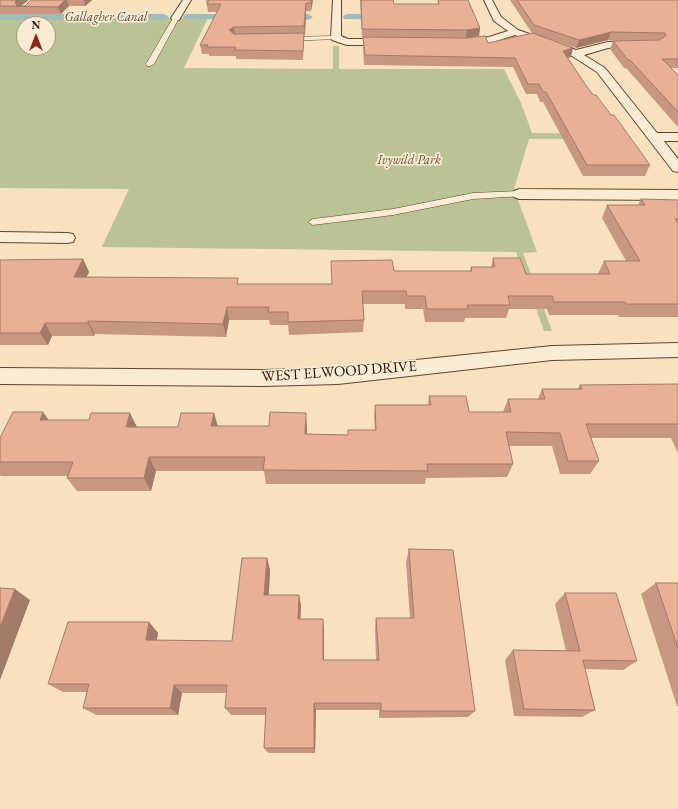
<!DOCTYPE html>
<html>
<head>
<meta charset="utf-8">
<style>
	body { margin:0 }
	#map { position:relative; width:678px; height:809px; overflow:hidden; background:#f8e1bd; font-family:"EB Garamond",serif }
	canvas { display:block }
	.north { position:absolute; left:16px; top:16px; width:40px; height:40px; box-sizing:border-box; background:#faecd4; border:1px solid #a99480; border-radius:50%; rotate:0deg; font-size:11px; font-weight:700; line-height:16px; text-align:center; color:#2f1003 }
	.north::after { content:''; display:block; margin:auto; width:14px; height:18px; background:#8f2418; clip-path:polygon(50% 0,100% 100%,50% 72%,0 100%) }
</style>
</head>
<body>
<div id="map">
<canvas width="678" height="809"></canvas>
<div class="north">N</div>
</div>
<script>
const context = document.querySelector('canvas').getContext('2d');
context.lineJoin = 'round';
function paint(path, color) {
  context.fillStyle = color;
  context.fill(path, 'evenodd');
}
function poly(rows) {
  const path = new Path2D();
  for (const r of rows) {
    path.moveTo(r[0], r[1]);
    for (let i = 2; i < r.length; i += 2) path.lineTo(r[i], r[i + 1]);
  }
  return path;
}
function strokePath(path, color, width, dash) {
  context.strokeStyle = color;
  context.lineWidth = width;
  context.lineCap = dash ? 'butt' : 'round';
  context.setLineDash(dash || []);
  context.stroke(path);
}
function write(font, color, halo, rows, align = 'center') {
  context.font = font + ' "EB Garamond",serif';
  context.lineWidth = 3.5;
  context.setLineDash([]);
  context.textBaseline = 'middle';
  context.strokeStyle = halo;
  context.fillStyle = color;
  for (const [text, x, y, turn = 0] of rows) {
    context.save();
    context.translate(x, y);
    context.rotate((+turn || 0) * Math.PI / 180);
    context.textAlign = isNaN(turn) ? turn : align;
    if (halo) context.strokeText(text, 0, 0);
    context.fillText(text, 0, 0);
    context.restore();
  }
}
const green = poly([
	[0,18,208,18,184,68,333,69,333,46,339,46,339,69,504,69,521,103,532,133,627,134,631,139,529,139,514,189,537,252,523,253,552,331,544,331,516,252,102,247,129,189,0,188],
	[24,24,48,24,48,48,24,48]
]);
const canal = poly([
	[0,14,164,14,169,17,164,20,0,20,0,14],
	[188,14,308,14,313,17,308,20,184,19,183,17,184,15,188,14],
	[348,14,397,14,402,17,397,20,344,19,343,17,344,15,348,14]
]);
const service = poly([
	[176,16,179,18,154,64,150,66,147,66,146,64,173,18,176,16],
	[336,36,339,38,338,39,284,41,281,39,284,37,336,36],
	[519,191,523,192,524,194,523,196,473,199,393,215,313,225,308,222,313,219,393,209,473,193,519,191]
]);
const minor = poly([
	[183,0,191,0,179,20,173,20,171,18,183,0],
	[333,0,341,0,341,36,348,39,394,39,399,42,394,45,347,45,332,40,331,38,333,0],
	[484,0,492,0,501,17,518,30,576,50,608,42,646,41,647,43,646,45,642,46,608,48,584,55,605,68,657,133,678,133,678,141,664,141,678,159,678,172,673,171,597,72,572,56,515,35,490,43,452,45,451,43,452,41,489,37,508,31,494,21,484,0],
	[519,189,678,190,678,200,519,199,514,197,511,194,514,191,519,189],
	[0,232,67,233,73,234,75,238,73,242,67,243,0,242,0,232],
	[678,343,678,357,552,360,338,384,263,386,0,384,0,368,263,370,338,368,552,346,678,343]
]);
const wall = poly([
	[0,0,22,6,25,6,31,0,92,0,85,6,69,6,61,14,0,14],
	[206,0,313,0,311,11,306,11,305,35,304,35,304,41,303,60,236,59,236,56,209,56,209,54,202,54,200,45,217,12,208,12],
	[360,0,393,0,394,4,438,4,438,0,480,28,479,36,467,38,488,43,532,33,510,0,678,0,678,68,671,68,678,75,678,126,677,126,627,69,624,68,610,49,613,41,620,41,608,40,576,48,558,42,571,57,568,58,585,84,593,95,611,115,650,165,645,176,583,176,543,102,540,102,537,94,526,94,513,67,364,65,363,46,363,37,362,37],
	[641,199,678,200,678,317,619,317,618,315,549,315,547,309,509,309,506,318,465,318,464,322,425,322,423,309,405,309,405,304,363,304,364,320,363,332,289,335,288,325,270,325,269,320,229,320,226,337,95,334,94,336,52,336,48,345,0,345,0,260,83,259,89,272,86,277,239,284,332,284,394,271,470,271,471,267,491,267,493,258,526,274,598,274,604,261,626,261,602,218,607,205,638,205],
	[678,384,678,453,671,438,591,438,599,461,590,474,560,474,552,446,509,446,513,464,507,477,426,478,425,484,266,484,264,471,156,471,151,491,77,491,67,478,68,476,1,476,0,475,0,438,43,412,48,420,137,427,178,427,214,413,217,426,307,427,307,434,348,435,375,430,374,419,375,405,428,405,429,396,469,412,503,412,508,399,538,399,542,389,577,389,580,385],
	[409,549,475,711,468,717,379,718,379,710,316,710,315,753,268,753,264,748,266,715,231,715,225,708,227,693,182,693,178,715,96,715,83,708,87,692,63,692,48,684,149,622,158,633,157,640,232,641,267,558,270,570,269,595,299,595,301,606,300,619,324,629,324,660,376,660,375,628,376,618,410,618,406,562],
	[656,583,678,583,678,706,677,706,641,594],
	[565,593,637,661,623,670,585,669,595,710,582,717,514,716,505,660,513,650,566,651,555,604]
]);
const shadedWall = poly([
	[17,0,29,0,21,6,17,6,15,2],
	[65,0,67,0,69,6,61,14,58,7],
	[84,0,92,0,85,6],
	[311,0,313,0,311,11],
	[306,3,306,11,305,35,304,26],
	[234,27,235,36,229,30],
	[480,28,479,36,466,38,467,30],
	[611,32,608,40,576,48,579,40],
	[573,48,571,57,560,60,563,51],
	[83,259,89,272,80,290,74,277],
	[227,307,229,320,226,337,223,324],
	[88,321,95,334,94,336,88,323],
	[45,323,52,336,48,345,40,333],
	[43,412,53,426,40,420],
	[130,413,137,427,126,427],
	[214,413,218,427,211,426],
	[306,413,307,427,306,448,305,434],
	[149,457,156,471,151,491,144,478],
	[267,558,270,570,268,606,264,595],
	[15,589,30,600,0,680,0,627],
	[299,595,301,606,300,629,298,619],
	[323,619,324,629,324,669,323,660],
	[149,622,158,633,155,650,146,640],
	[174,685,182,693,178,715,170,708],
	[314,703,316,710,315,753,314,748]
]);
const building = poly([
	[0,0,17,0,15,2,17,6,25,6,31,0,65,0,58,7,0,6,0,0],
	[209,0,311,0,311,3,306,3,304,26,234,27,229,30,234,34,304,33,303,51,235,50,236,47,207,47,208,45,200,45,221,4,207,4,209,0],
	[361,0,393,0,394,4,439,4,438,0,468,0,480,28,467,30,362,29,361,0],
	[517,0,678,0,678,59,662,59,678,75,678,112,630,60,628,60,613,41,659,40,666,36,665,33,611,32,579,40,534,25,517,0],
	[533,33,573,48,563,51,585,84,593,95,596,95,611,115,614,115,650,165,587,165,546,92,543,92,539,84,528,84,515,58,365,55,363,37,467,38,485,36,488,43,533,33],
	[641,199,678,200,678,219,675,219,678,224,678,304,626,304,625,302,554,302,552,296,508,296,510,305,467,305,468,309,427,309,425,296,407,296,406,291,362,291,364,320,288,322,288,312,268,312,269,307,227,307,223,324,88,321,88,323,45,323,40,333,0,333,0,260,83,259,74,277,238,278,237,284,332,284,331,261,392,260,394,271,472,271,471,267,495,267,493,258,520,258,526,274,610,274,604,261,640,261,607,205,645,205,641,199],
	[678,384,678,424,586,424,599,461,568,461,560,433,506,432,513,464,427,464,428,471,263,470,265,457,149,457,144,478,67,478,73,462,0,462,0,438,13,412,43,412,40,420,89,420,91,413,130,413,126,427,178,427,181,413,214,413,211,426,269,426,270,412,306,413,305,434,348,435,348,430,376,430,375,405,431,405,429,396,466,396,469,412,511,412,508,399,545,399,542,389,582,389,580,385,678,384],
	[409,549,453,550,475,711,381,711,381,703,314,703,314,748,264,748,266,708,225,708,227,685,174,685,170,708,83,708,89,684,48,684,68,622,149,622,146,640,232,641,242,558,267,558,264,595,299,595,298,619,323,619,323,660,379,660,376,618,414,618,409,549],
	[656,583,678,583,678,648,656,583],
	[0,588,15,589,0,627,0,588],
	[565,593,616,593,637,661,583,660,595,710,524,709,513,650,580,651,565,593]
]);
const farWaternames = [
	["Gallagher Canal",106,17]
];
const farParknames = [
	["Ivywild Park",409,160]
];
const streetNames = [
	["WEST ELWOOD DRIVE",339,372,-4]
];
paint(green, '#b9c394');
paint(canal, '#9fbcb9');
strokePath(service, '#614432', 1);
strokePath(minor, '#614432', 2);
paint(service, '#faecd4');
paint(minor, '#faecd4');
paint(wall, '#c8977f');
paint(shadedWall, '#a27b68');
paint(building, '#e8b094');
strokePath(building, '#a27b68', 1);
write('italic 13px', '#564c43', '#faecd4', farWaternames);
write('italic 13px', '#5f4f36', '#faecd4', farParknames);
write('15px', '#2f1003', '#faecd4', streetNames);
</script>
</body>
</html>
